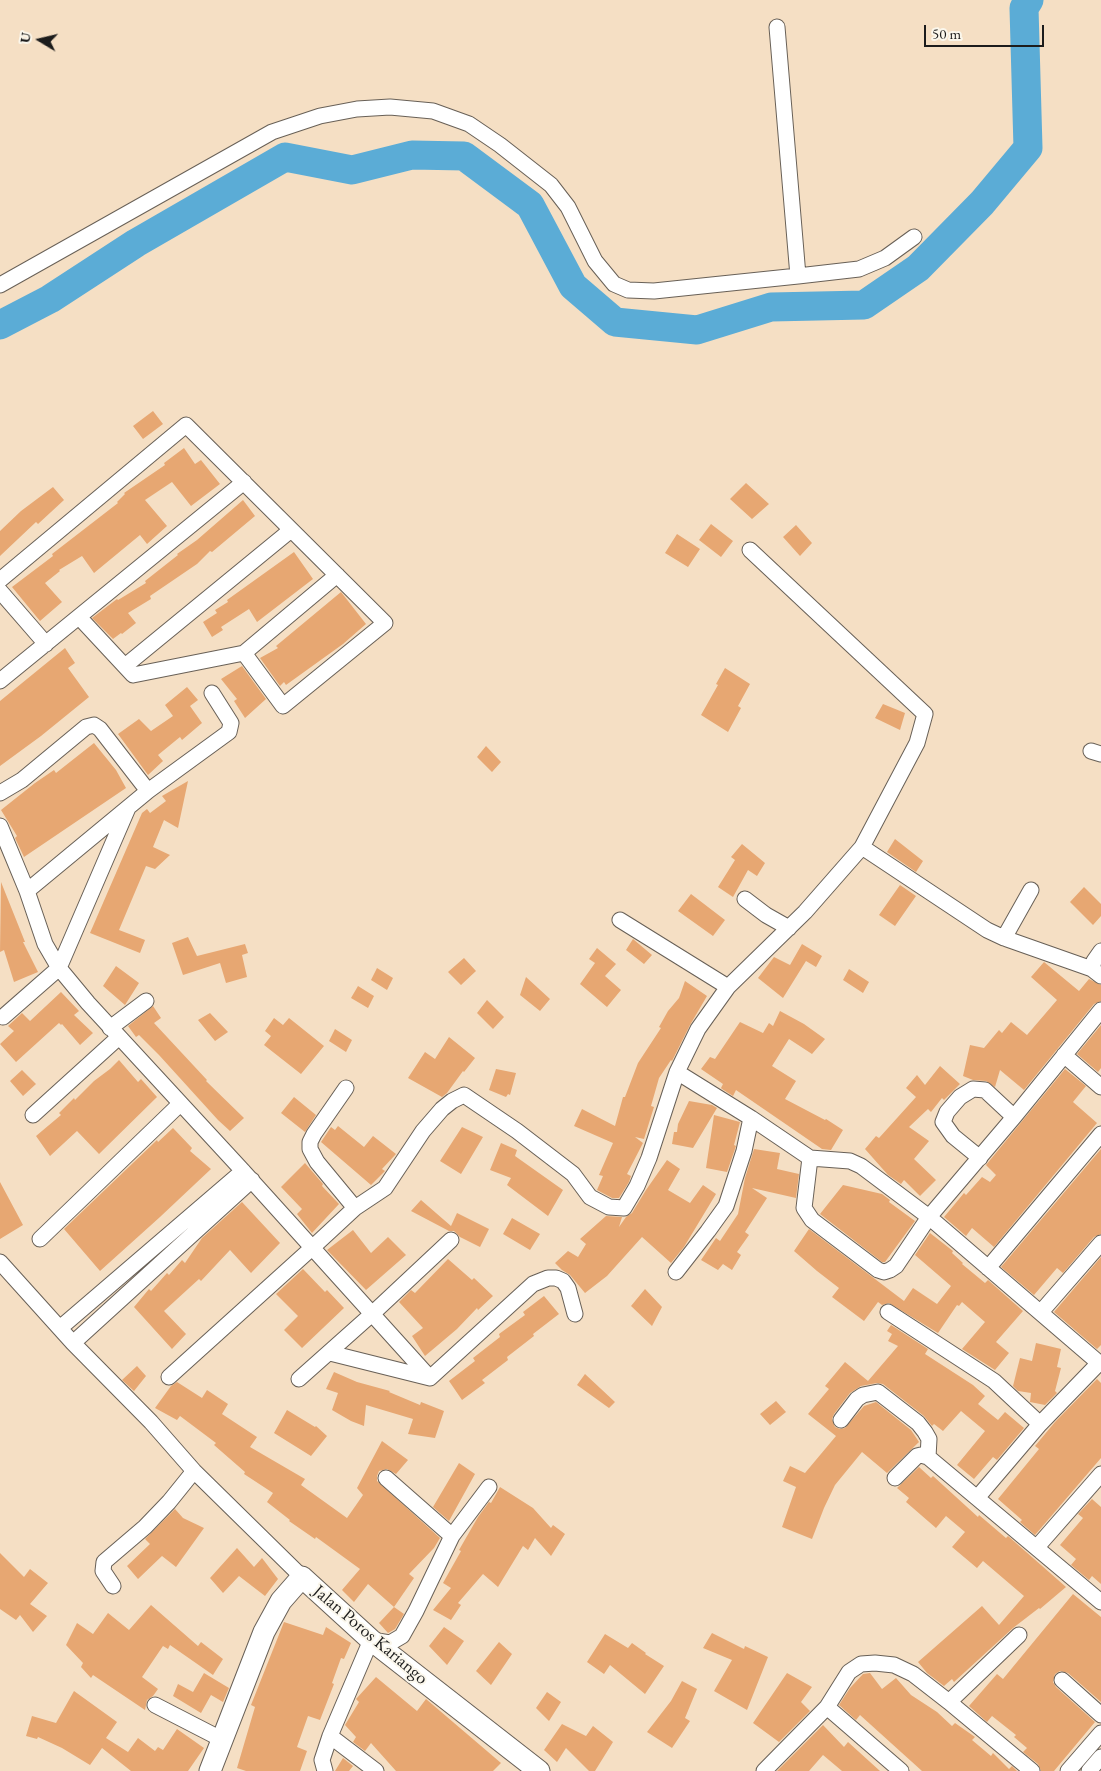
<!DOCTYPE html>
<html>
<head>
<meta charset="utf-8">
<style>
	body { margin:0 }
	#map { position:relative; width:1101px; height:1771px; overflow:hidden; background:#f5dfc4; font-family:"EB Garamond",serif }
	canvas { display:block }
	.north { position:absolute; left:15px; top:15px; width:50px; height:50px; -webkit-text-stroke:4px #fbf7ec; paint-order:stroke; rotate:279deg; font-size:14px; font-weight:700; line-height:20px; text-align:center; color:#1c1c1c }
	.north::after { content:''; display:block; margin:auto; width:18px; height:22px; background:#1c1c1c; clip-path:polygon(50% 0,100% 100%,50% 72%,0 100%) }
	.scale { position:absolute; left:924px; top:25px; width:120px; height:22px; box-sizing:border-box; border:2px solid #1c1c1c; border-top:0; padding-left:6px; font-size:15px; line-height:18px; white-space:nowrap; color:#1c1c1c; -webkit-text-stroke:4px #fbf7ec; paint-order:stroke }
</style>
</head>
<body>
<div id="map">
<canvas width="1101" height="1771"></canvas>
<div class="north">U</div>
<div class="scale">50 m</div>
</div>
<script>
const context = document.querySelector('canvas').getContext('2d');
context.lineJoin = 'round';
function poly(rows) {
  const path = new Path2D();
  for (const r of rows) {
    path.moveTo(r[0], r[1]);
    for (let i = 2; i < r.length; i += 2) path.lineTo(r[i], r[i + 1]);
  }
  return path;
}
function strokePath(path, color, width, dash) {
  context.strokeStyle = color;
  context.lineWidth = width;
  context.lineCap = dash ? 'butt' : 'round';
  context.setLineDash(dash || []);
  context.stroke(path);
}
function paint(path, color) {
  context.fillStyle = color;
  context.fill(path, 'evenodd');
}
function write(font, color, halo, rows, align = 'center') {
  context.font = font + ' "EB Garamond",serif';
  context.lineWidth = 4;
  context.setLineDash([]);
  context.textBaseline = 'middle';
  context.strokeStyle = halo;
  context.fillStyle = color;
  for (const [text, x, y, turn = 0] of rows) {
    context.save();
    context.translate(x, y);
    context.rotate((+turn || 0) * Math.PI / 180);
    context.textAlign = isNaN(turn) ? turn : align;
    if (halo) context.strokeText(text, 0, 0);
    context.fillText(text, 0, 0);
    context.restore();
  }
}
const river = poly([
	[0,325,50,299,136,243,285,157,352,170,412,155,464,156,530,205,573,286,615,322,697,330,771,307,864,305,918,268,982,203,1028,148,1024,8,1029,0]
]);
const building = poly([
	[153,411,163,424,143,439,133,426],
	[184,448,195,464,201,460,220,484,191,506,172,482,145,500,167,526,147,544,140,535,94,573,82,556,59,570,60,571,45,583,62,602,40,621,12,587,53,556,52,554,118,503,117,502,125,494,124,493,165,465,164,463],
	[746,483,769,504,752,519,730,499],
	[53,487,64,500,38,524,36,522,0,556,0,531,21,511],
	[243,500,255,516,212,552,210,551,197,564,150,596,151,599,128,613,136,623,122,634,121,633,113,639,92,618,117,599,118,600,146,583,145,581,178,555,177,554,197,540],
	[711,524,733,541,721,557,699,540],
	[796,525,812,543,800,556,783,537],
	[677,534,700,549,688,567,665,553],
	[294,552,313,579,257,622,249,609,221,627,223,630,212,637,203,622,217,613,215,610,228,602,227,600],
	[341,592,366,624,343,644,286,685,284,682,280,686,260,658,278,648,276,646],
	[65,648,75,663,68,668,89,697,41,736,0,766,0,701],
	[242,666,266,699,245,718,234,701,237,699,221,679],
	[725,668,750,684,738,706,741,708,728,732,701,715,718,685,716,684],
	[187,687,198,700,190,706,202,723,182,740,180,737,158,755,163,761,148,775,118,734,139,719,151,731,173,716,165,705],
	[883,704,905,713,900,730,875,718],
	[94,743,116,770,126,788,24,857,15,838,17,836,1,810,35,783,54,770,56,773],
	[486,746,501,762,492,772,477,757],
	[188,781,178,828,164,820,153,847,170,855,155,869,146,866,119,930,145,940,140,953,90,933,142,813,147,809,150,813,166,801,162,796],
	[895,839,923,861,916,872,887,852],
	[742,844,765,863,757,876,748,870,733,897,718,887,735,860,731,857],
	[1,882,25,942,23,942,38,972,14,982,4,950,0,952],
	[900,885,916,896,895,926,879,915],
	[1084,887,1101,904,1101,916,1093,925,1070,902],
	[691,894,725,920,713,936,678,911],
	[188,937,197,956,245,944,248,953,242,955,247,977,226,983,220,963,183,975,172,943],
	[633,939,652,955,644,964,626,950],
	[802,944,822,956,816,967,806,961,783,998,758,978,774,957,790,965],
	[597,948,616,964,605,976,621,990,607,1007,580,984,595,963,589,959],
	[464,958,476,971,461,985,448,972],
	[1044,962,1079,991,1089,979,1101,985,1101,1001,1094,1004,1024,1090,1000,1070,995,1087,986,1081,973,1080,963,1076,970,1045,984,1048,999,1030,1002,1033,1011,1022,1027,1035,1057,1000,1031,977],
	[116,966,139,983,125,1005,103,986],
	[377,968,393,978,387,990,371,980],
	[849,969,869,982,863,993,843,980],
	[526,977,550,999,540,1011,520,995],
	[685,981,707,996,690,1025,672,1061,671,1060,659,1078,651,1106,654,1107,644,1139,635,1137,643,1143,627,1174,631,1176,629,1182,619,1198,612,1198,597,1190,603,1176,599,1175,613,1143,574,1126,582,1109,615,1126,623,1097,625,1097,638,1063,661,1028,659,1027,668,1011,679,998],
	[358,986,374,996,368,1008,351,998],
	[61,992,79,1011,74,1015,93,1033,80,1045,62,1024,61,1025,59,1023,16,1062,0,1044,14,1031,8,1026,22,1013,30,1021],
	[487,1000,504,1017,493,1029,477,1013],
	[153,1006,161,1018,154,1023,207,1080,206,1081,244,1118,230,1131,218,1120,159,1055,139,1035,136,1037,128,1026],
	[780,1011,804,1024,825,1039,812,1054,789,1039,772,1066,796,1081,785,1099,825,1120,826,1119,843,1130,831,1150,822,1149,736,1090,733,1096,722,1089,721,1088,723,1084,701,1069,710,1057,715,1059,740,1022,763,1033,769,1023,773,1026],
	[210,1013,228,1032,215,1041,198,1020],
	[274,1018,283,1025,289,1018,324,1046,301,1074,264,1045,271,1036,265,1031],
	[1101,1025,1101,1068,1098,1072,1077,1054],
	[335,1029,352,1040,346,1052,329,1041],
	[449,1037,475,1058,464,1072,463,1071,447,1093,442,1097,408,1078,425,1052,435,1059],
	[119,1060,138,1082,141,1079,157,1097,99,1154,77,1131,50,1156,36,1136,61,1115,59,1113,74,1098,75,1100,94,1081,110,1069],
	[940,1066,960,1084,944,1100,942,1098,931,1112,928,1109,909,1127,929,1141,914,1159,936,1180,920,1196,904,1180,901,1184,888,1175,865,1149,876,1136,879,1138,916,1097,906,1088,917,1075,925,1085],
	[496,1069,516,1073,510,1095,508,1094,506,1097,489,1090],
	[1065,1069,1086,1086,1073,1102,1097,1123,994,1247,972,1228,966,1236,944,1217,964,1193,966,1195,982,1177,990,1182,996,1175,986,1165],
	[22,1070,36,1084,23,1096,10,1081],
	[294,1097,316,1115,305,1132,281,1113],
	[689,1101,712,1105,717,1108,693,1148,672,1144,674,1132,677,1132,678,1124],
	[714,1115,740,1122,734,1145,736,1146,735,1149,727,1172,706,1168],
	[338,1126,364,1147,373,1136,396,1154,382,1169,385,1171,371,1185,321,1142,331,1127,335,1130],
	[462,1127,483,1137,461,1174,440,1161],
	[173,1128,192,1148,190,1151,211,1169,160,1217,100,1271,64,1229,157,1140,158,1142],
	[501,1143,517,1150,515,1156,563,1190,548,1216,507,1185,511,1178,490,1170],
	[754,1149,780,1153,777,1169,799,1174,796,1198,752,1188,767,1198,745,1232,749,1235,737,1252,741,1255,732,1270,723,1264,718,1270,701,1260,716,1238,720,1241,738,1214,745,1178],
	[1101,1149,1101,1234,1094,1237,1063,1273,1057,1268,1034,1295,1001,1267],
	[667,1160,680,1169,668,1190,690,1203,703,1185,716,1194,684,1247,671,1263,642,1237,607,1276,585,1293,570,1275,562,1270,555,1263,568,1251,578,1257,586,1244,580,1239,606,1216,622,1217,619,1227,626,1217,632,1213,646,1190],
	[305,1163,323,1184,322,1186,339,1204,312,1233,297,1214,302,1209,281,1187],
	[0,1182,23,1225,0,1239],
	[843,1185,882,1194,890,1200,889,1202,915,1221,885,1262,882,1262,820,1214],
	[421,1200,451,1226,457,1213,489,1229,480,1247,460,1237,454,1231,449,1231,411,1211],
	[242,1202,280,1243,251,1273,230,1250,201,1281,199,1279,164,1311,186,1334,172,1349,134,1307,149,1289,151,1291,167,1273,169,1275,182,1260,185,1263,202,1238],
	[512,1218,540,1234,530,1250,503,1234],
	[809,1229,904,1301,913,1288,937,1304,951,1286,915,1255,930,1233,953,1251,952,1253,963,1263,962,1264,985,1283,988,1280,1023,1311,996,1342,1009,1353,995,1370,962,1349,985,1322,962,1302,959,1306,957,1305,938,1333,889,1303,882,1305,878,1302,864,1321,832,1297,839,1288,817,1271,794,1251],
	[353,1230,371,1253,388,1237,406,1255,366,1290,327,1250],
	[1101,1257,1101,1345,1097,1349,1054,1312],
	[448,1259,472,1280,474,1278,493,1296,478,1310,477,1308,457,1329,425,1356,412,1336,423,1328,399,1302,411,1290,415,1293],
	[303,1269,325,1292,327,1290,344,1308,302,1348,284,1330,298,1316,276,1294],
	[645,1289,662,1307,652,1326,631,1306],
	[544,1296,559,1314,533,1334,534,1336,507,1357,508,1360,482,1380,485,1383,462,1400,449,1381,475,1361,473,1358,500,1337,499,1334,525,1315,523,1312],
	[891,1325,928,1349,925,1354,973,1385,985,1396,978,1404,998,1420,1005,1412,1024,1428,997,1460,993,1457,974,1479,957,1465,985,1431,961,1411,943,1431,934,1424,932,1426,924,1416,883,1384,877,1383,861,1386,850,1393,834,1414,832,1419,835,1427,840,1429,845,1428,864,1406,876,1402,911,1430,919,1442,887,1473,862,1452,835,1485,824,1508,812,1539,782,1527,796,1487,783,1481,790,1466,805,1473,836,1436,808,1414,829,1389,825,1386,845,1362,868,1381,898,1346,888,1341,892,1334,887,1331],
	[1036,1343,1061,1349,1057,1367,1061,1368,1055,1391,1057,1393,1045,1405,1030,1402,1031,1393,1018,1391,1013,1386,1020,1358,1032,1361],
	[137,1366,146,1376,134,1391,122,1380],
	[334,1372,357,1382,390,1391,389,1392,420,1405,421,1402,444,1411,435,1438,408,1434,413,1419,366,1405,364,1426,351,1421,332,1410,338,1393,326,1389],
	[585,1374,615,1402,609,1408,577,1385],
	[1097,1379,1101,1383,1101,1458,1035,1535,1020,1522,1022,1520,998,1499,1039,1449,1035,1446,1055,1422],
	[177,1382,202,1398,207,1390,228,1404,222,1414,257,1437,250,1447,305,1479,301,1485,347,1518,363,1495,357,1488,382,1441,408,1460,396,1474,387,1469,379,1471,377,1476,377,1481,440,1538,434,1548,409,1574,414,1578,394,1607,368,1584,354,1602,342,1590,360,1569,316,1537,315,1539,289,1521,290,1520,267,1502,273,1493,244,1474,245,1472,214,1445,216,1443,180,1416,177,1420,155,1408,171,1386],
	[776,1401,786,1412,770,1425,760,1414],
	[287,1410,315,1427,316,1426,327,1436,311,1456,274,1433],
	[459,1463,475,1474,449,1521,433,1507],
	[919,1467,931,1478,933,1476,978,1517,979,1515,1006,1538,1008,1536,1066,1587,1040,1609,1039,1608,1013,1628,954,1682,952,1679,944,1686,927,1673,918,1662,982,1606,999,1625,1024,1596,983,1561,977,1568,952,1547,965,1532,946,1516,936,1528,906,1502,909,1498,897,1488],
	[500,1487,533,1508,551,1528,553,1525,565,1534,551,1556,535,1538,528,1550,523,1546,498,1587,483,1574,458,1603,461,1605,451,1620,433,1610,451,1588,443,1583,461,1551,459,1550,478,1517,489,1502,491,1503],
	[1092,1499,1101,1507,1101,1584,1092,1576,1089,1580,1071,1565,1076,1559,1060,1545,1083,1518,1078,1514],
	[175,1509,183,1518,204,1528,176,1567,162,1556,138,1579,127,1566,150,1544,145,1539],
	[237,1548,254,1567,262,1558,278,1579,265,1596,239,1576,223,1593,210,1578],
	[0,1553,24,1577,30,1569,48,1583,30,1604,47,1616,33,1632,20,1615,16,1620,0,1609],
	[1073,1594,1101,1617,1101,1702,1068,1673,1060,1671,1055,1674,1053,1682,1056,1687,1095,1722,1054,1771,1041,1771,1038,1764,1023,1752,1027,1748,1014,1737,1016,1735,992,1716,987,1722,969,1706,997,1674,1003,1679],
	[151,1605,198,1646,201,1642,223,1659,213,1675,170,1645,168,1649,163,1646,142,1677,158,1689,153,1696,147,1700,145,1710,93,1675,91,1678,81,1667,83,1663,66,1645,77,1623,93,1634,108,1613,129,1630],
	[394,1607,404,1614,395,1629,388,1633,379,1623],
	[284,1622,323,1635,326,1627,351,1643,344,1659,341,1658,332,1683,334,1684,320,1720,308,1716,297,1747,307,1751,300,1771,246,1771,237,1768,255,1707,251,1705],
	[444,1627,464,1641,447,1665,429,1646],
	[712,1633,744,1649,745,1646,768,1657,747,1710,714,1691,732,1660,703,1648],
	[605,1634,628,1648,632,1643,646,1653,645,1654,664,1666,645,1694,610,1665,604,1674,587,1662],
	[499,1642,512,1654,491,1685,476,1671],
	[204,1673,229,1688,223,1702,211,1695,201,1713,173,1696,178,1684,193,1692],
	[787,1673,812,1687,801,1702,810,1711,779,1742,753,1723],
	[870,1673,882,1689,896,1678,911,1695,937,1712,952,1726,955,1723,975,1737,972,1740,991,1756,993,1753,1009,1769,1012,1766,1017,1771,922,1771,860,1715,856,1720,839,1705,850,1688,863,1674],
	[376,1677,417,1711,426,1699,501,1763,493,1771,396,1771,371,1743,365,1751,353,1742,356,1737,345,1725,359,1702,356,1699],
	[682,1681,697,1689,685,1718,690,1721,672,1748,647,1732,671,1701],
	[74,1691,117,1722,106,1738,128,1752,138,1738,155,1751,158,1747,163,1750,177,1729,204,1748,188,1771,131,1771,102,1748,90,1765,62,1748,38,1737,37,1739,26,1736,32,1716,56,1723],
	[547,1692,561,1702,549,1721,536,1708],
	[562,1724,586,1736,593,1726,613,1742,595,1771,589,1771,566,1748,557,1762,544,1750],
	[823,1725,844,1747,848,1742,880,1771,842,1771,823,1755,809,1771,777,1771],
	[343,1758,353,1766,349,1771,335,1771]
]);
const street = poly([
	[798,276,859,269,885,258,914,237],
	[0,285,272,132,320,116,357,109,390,107,433,111,469,124,500,145,551,185,568,207,595,261,614,284,628,290,654,291,798,276,777,27],
	[0,580,186,425,385,623,283,706,244,653,133,675,79,617],
	[0,591,46,644],
	[244,653,337,575],
	[125,666,291,530],
	[0,681,244,482],
	[1091,751,1101,754],
	[0,793,22,780,86,727,94,725,100,729,148,791],
	[0,826,27,891,45,944,59,968,88,1003,243,1171,430,1378],
	[862,847,987,930,1004,938,1092,969],
	[27,891,148,791,229,732,231,723,212,693],
	[745,899,766,915,789,928],
	[1004,938,1031,890],
	[1101,951,1094,961,1092,969,1101,976],
	[728,987,805,912,862,847,917,743,925,714,750,550],
	[3,1017,59,968,128,808],
	[110,1028,146,1001],
	[1064,1055,1101,1087],
	[677,1072,751,1118,810,1158,850,1161,861,1166,929,1217,1099,1363,1040,1424,977,1498,928,1457,929,1439,925,1432,918,1423,878,1392,863,1395,857,1399,841,1420],
	[346,1088,314,1134,310,1142,310,1149,317,1162,355,1208],
	[33,1115,119,1037],
	[810,1158,804,1208,812,1220,878,1270,884,1272,890,1270,896,1266,929,1217,1014,1117,1101,1010],
	[980,1158,953,1136,943,1122,947,1112,960,1097,973,1089,985,1090,1014,1117],
	[40,1239,180,1104],
	[0,1262,73,1343,151,1422,194,1471,302,1577],
	[988,1268,1101,1134],
	[676,1272,708,1231,726,1206,744,1151,751,1118],
	[888,1312,994,1381,1040,1424],
	[1041,1312,1101,1243],
	[60,1328,243,1171],
	[73,1343,252,1180],
	[330,1353,430,1378],
	[169,1377,313,1247,355,1208,385,1188,423,1131,442,1109,452,1101,464,1095,517,1131,573,1174,590,1197,609,1207,624,1208,637,1186,649,1158,677,1072,698,1029,728,987,620,920],
	[430,1378,533,1284,548,1278,556,1278,563,1281,568,1288,575,1314],
	[299,1379,372,1314,451,1240],
	[386,1478,452,1536],
	[895,1478,917,1456,921,1455,928,1457],
	[977,1498,1101,1602],
	[1037,1547,1101,1474],
	[113,1586,103,1571,104,1562,145,1527,169,1502,194,1471],
	[1062,1680,1101,1715],
	[949,1702,1019,1635],
	[155,1705,223,1740],
	[827,1707,901,1771],
	[330,1736,376,1771],
	[325,1771,322,1760,330,1736,371,1640,390,1643,402,1636,416,1611,452,1536,489,1487],
	[764,1771,827,1707,849,1672,861,1664,875,1663,894,1665,913,1674,949,1702,1032,1771],
	[1068,1771,1101,1733],
	[1089,1771,1101,1757]
]);
const secondary = poly([
	[210,1771,264,1632,281,1601,302,1577,371,1640,539,1771]
]);
const streetNames = [
	["Jalan Poros Kariango",370,1635,40]
];
strokePath(river, '#5bacd6', 29);
paint(building, '#e7a772');
strokePath(street, '#686057', 17);
strokePath(secondary, '#686057', 23);
strokePath(street, '#fff', 15);
strokePath(secondary, '#fff', 21);
write('18px', '#1c1c1c', '#fbf7ec', streetNames);
</script>
</body>
</html>
